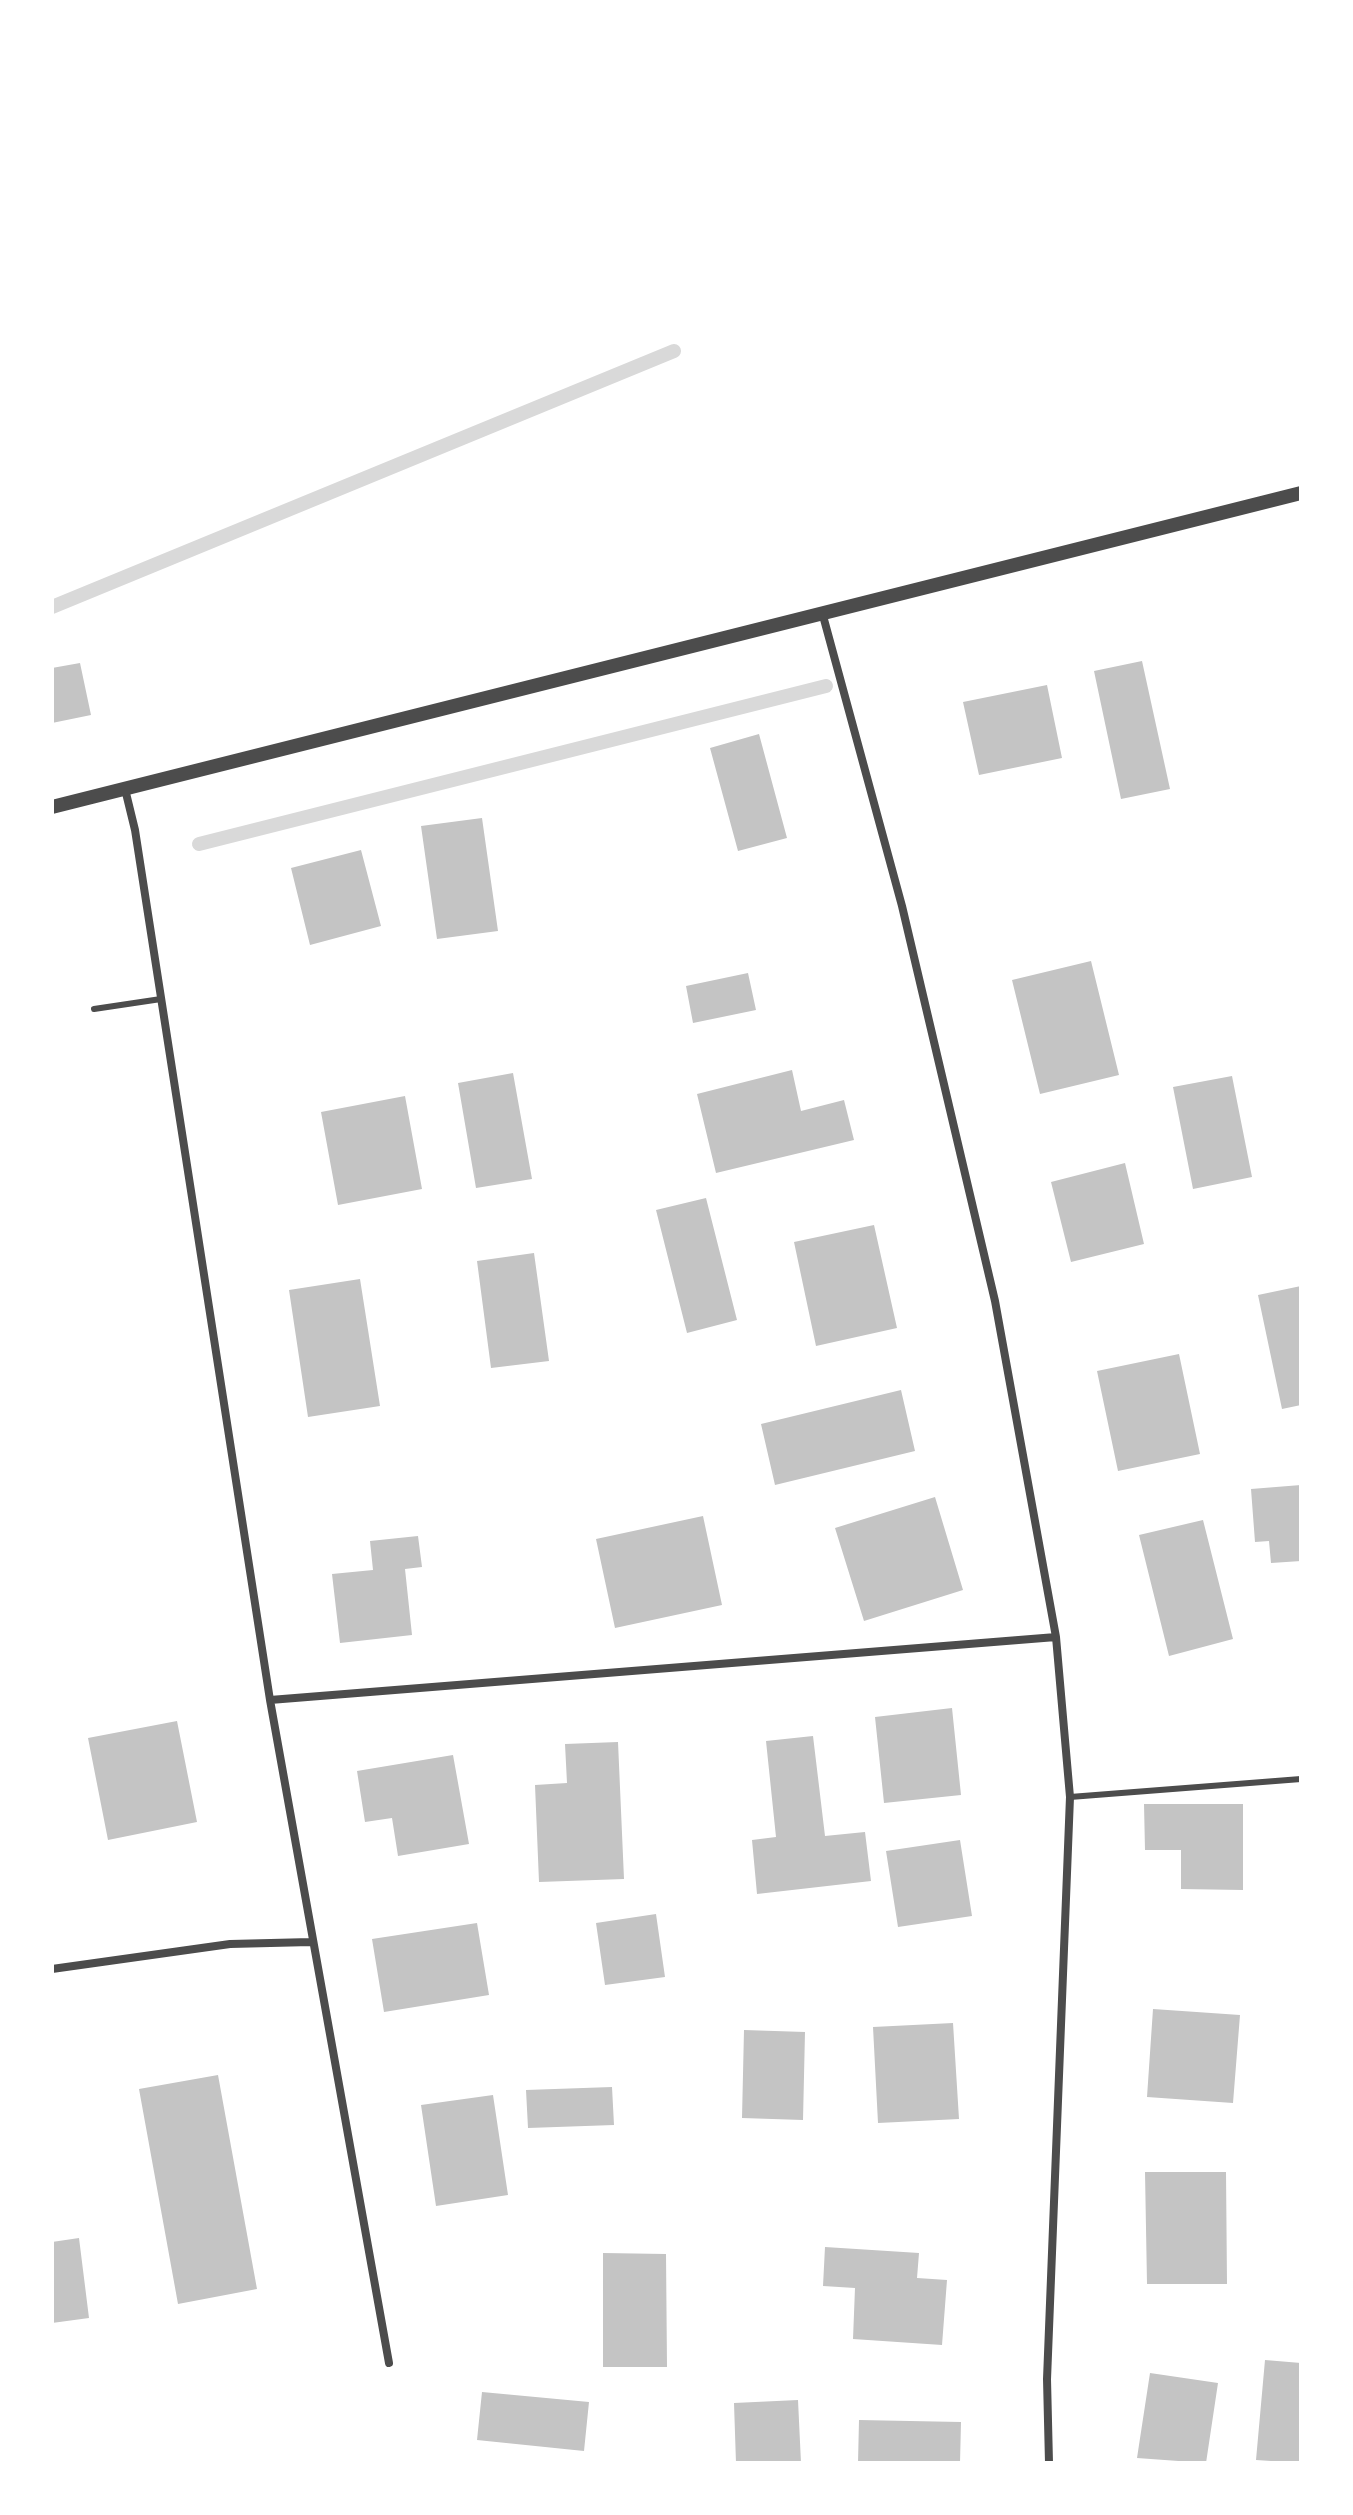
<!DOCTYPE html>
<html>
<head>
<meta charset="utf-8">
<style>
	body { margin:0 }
	#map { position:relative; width:1353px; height:2515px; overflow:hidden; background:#fff; font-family:"Playfair Display",serif }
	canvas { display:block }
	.frame { position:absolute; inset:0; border:54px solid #fff; pointer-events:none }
</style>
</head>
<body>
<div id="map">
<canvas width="1353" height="2515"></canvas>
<div class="frame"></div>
</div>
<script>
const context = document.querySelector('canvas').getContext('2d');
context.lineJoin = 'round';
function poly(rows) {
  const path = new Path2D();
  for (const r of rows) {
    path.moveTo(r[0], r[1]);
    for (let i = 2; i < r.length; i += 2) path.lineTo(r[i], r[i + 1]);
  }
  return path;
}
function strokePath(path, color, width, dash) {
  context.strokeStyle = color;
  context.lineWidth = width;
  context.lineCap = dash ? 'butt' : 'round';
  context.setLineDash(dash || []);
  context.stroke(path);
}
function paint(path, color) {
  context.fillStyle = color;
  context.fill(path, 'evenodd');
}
const stream = poly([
	[52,607,674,351],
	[199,844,826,686]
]);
const building = poly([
	[1142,661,1170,789,1121,799,1094,671],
	[80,663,91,715,52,723,52,668],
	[1047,685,1062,758,979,775,963,702],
	[759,734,787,838,738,851,710,748],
	[482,818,498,931,437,939,421,826],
	[361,850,381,926,310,945,291,868],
	[1091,961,1119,1075,1040,1094,1012,980],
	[748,973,756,1010,693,1023,686,986],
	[792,1070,801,1111,844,1100,854,1140,716,1173,697,1094],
	[513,1073,532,1179,476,1188,458,1083],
	[1232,1076,1252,1177,1193,1189,1173,1087],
	[405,1096,422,1189,338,1205,321,1112],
	[1125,1163,1144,1244,1071,1262,1051,1182],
	[706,1198,737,1320,687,1333,656,1210],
	[874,1225,897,1328,816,1346,794,1242],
	[534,1253,549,1361,491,1368,477,1261],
	[360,1279,380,1406,308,1417,289,1290],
	[1301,1286,1301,1405,1282,1409,1258,1295],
	[1179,1354,1200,1454,1118,1471,1097,1371],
	[901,1390,915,1451,775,1485,761,1424],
	[1301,1485,1301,1561,1271,1563,1269,1541,1255,1542,1251,1489],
	[935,1497,963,1590,864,1621,835,1528],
	[703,1516,722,1605,615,1628,596,1539],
	[1203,1520,1233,1639,1169,1656,1139,1535],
	[418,1536,422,1567,405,1569,412,1635,340,1643,332,1574,373,1570,370,1541],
	[952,1708,961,1795,884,1803,875,1717],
	[177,1721,197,1822,108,1840,88,1738],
	[813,1736,825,1836,865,1832,871,1881,757,1894,752,1840,776,1837,766,1741],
	[618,1742,624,1879,539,1882,535,1785,567,1783,565,1744],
	[453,1755,469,1844,398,1856,392,1818,365,1822,357,1771],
	[1144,1804,1243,1804,1243,1890,1181,1889,1181,1850,1145,1850],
	[960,1840,972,1916,898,1927,886,1851],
	[656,1914,665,1977,605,1985,596,1923],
	[477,1923,489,1995,384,2012,372,1939],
	[1153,2009,1240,2015,1233,2103,1147,2097],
	[953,2023,959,2119,878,2123,873,2027],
	[744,2030,805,2032,803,2120,742,2118],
	[218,2075,257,2289,178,2304,139,2089],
	[612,2087,614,2125,528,2128,526,2090],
	[493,2095,508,2195,436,2206,421,2105],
	[1145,2172,1226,2172,1227,2284,1147,2284],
	[79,2238,89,2318,52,2323,52,2242],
	[825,2247,919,2253,917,2278,947,2280,942,2345,853,2339,855,2288,823,2286],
	[603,2253,666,2254,667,2367,603,2367],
	[1265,2360,1301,2363,1301,2463,1256,2460],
	[1150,2373,1218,2383,1206,2463,1137,2458],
	[482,2392,589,2402,584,2451,477,2440],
	[798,2400,801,2463,736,2463,734,2403],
	[859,2420,961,2422,960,2463,858,2463]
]);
const service = poly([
	[94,1009,161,999],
	[1070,1797,1301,1779]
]);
const minor = poly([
	[822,612,902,906,995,1301,1056,1637,1070,1797,1047,2379,1049,2463],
	[125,789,135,830,270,1700,389,2363],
	[270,1700,1056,1637],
	[52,1969,230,1944,311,1942]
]);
const tertiary = poly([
	[52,807,1301,493]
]);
strokePath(stream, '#d9d9d9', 14);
paint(building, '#c4c4c4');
strokePath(service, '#4c4c4c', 6);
strokePath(minor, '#4c4c4c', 8);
strokePath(tertiary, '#4c4c4c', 14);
</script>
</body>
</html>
